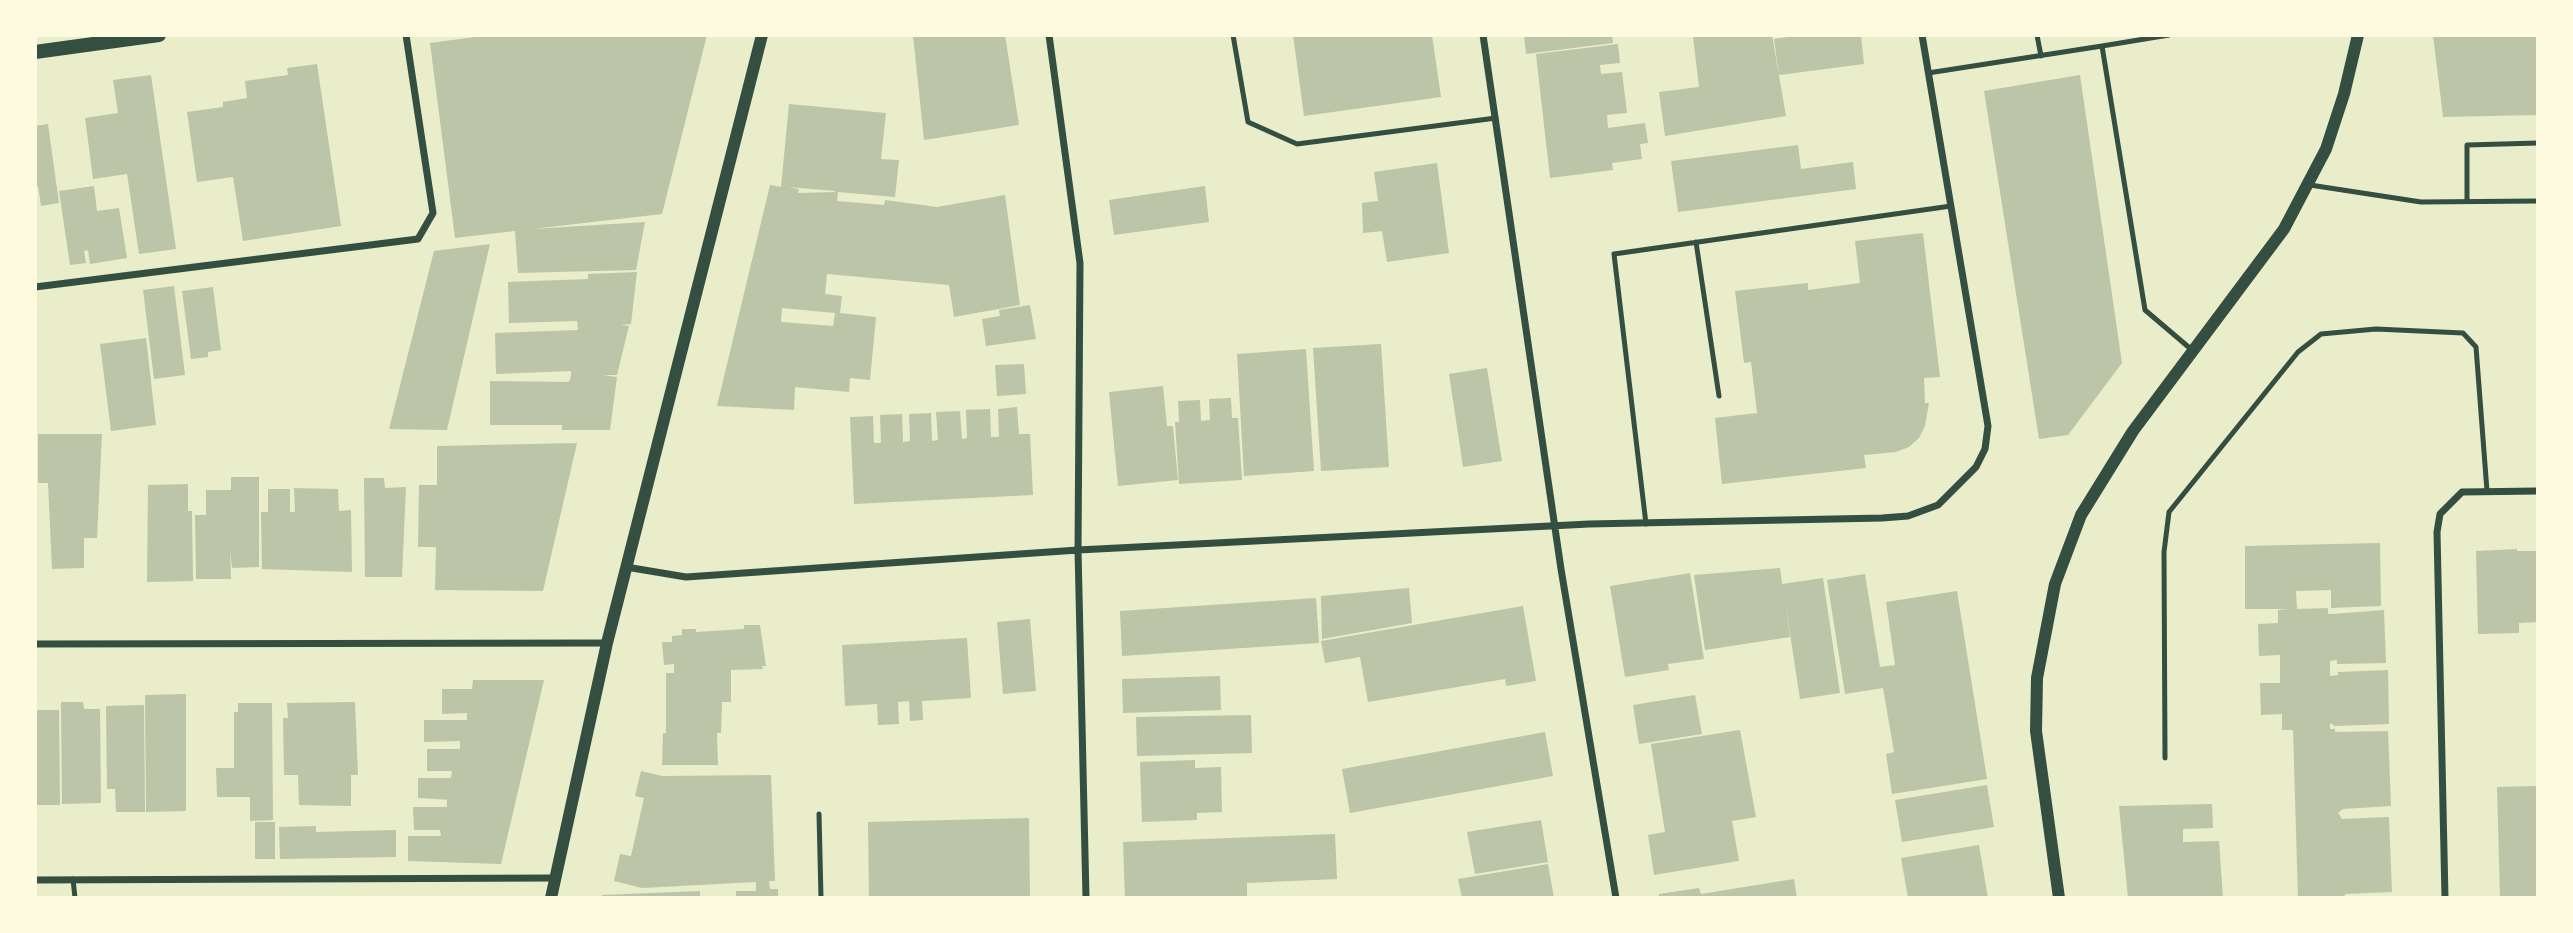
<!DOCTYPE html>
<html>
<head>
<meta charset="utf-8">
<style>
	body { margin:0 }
	#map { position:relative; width:2573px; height:933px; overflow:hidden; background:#e9edc9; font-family:"Exo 2",sans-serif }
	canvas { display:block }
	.frame { position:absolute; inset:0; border:37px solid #fefae0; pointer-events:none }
</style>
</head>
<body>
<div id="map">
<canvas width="2573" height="933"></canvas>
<div class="frame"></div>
</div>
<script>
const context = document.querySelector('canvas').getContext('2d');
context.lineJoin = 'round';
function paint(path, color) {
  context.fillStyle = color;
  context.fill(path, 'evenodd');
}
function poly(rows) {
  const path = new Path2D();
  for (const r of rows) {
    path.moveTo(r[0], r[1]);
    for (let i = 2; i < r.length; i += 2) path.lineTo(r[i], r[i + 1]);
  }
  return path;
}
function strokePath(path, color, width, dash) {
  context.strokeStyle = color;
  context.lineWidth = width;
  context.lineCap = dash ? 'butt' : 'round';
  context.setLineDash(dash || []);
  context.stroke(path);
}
const building = poly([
	[490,35,707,35,662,214,532,229,645,222,636,270,518,273,515,231,455,238,430,43],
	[913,35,1005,35,1019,125,924,140],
	[1293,35,1432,35,1441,97,1304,116],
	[1524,35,1612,35,1613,43,1526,54],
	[1710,35,1772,35,1786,116,1665,136,1659,92,1699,87,1693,37],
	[1803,35,1861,35,1864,64,1779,75,1774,39],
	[2433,35,2538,35,2538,115,2443,117],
	[1618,44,1620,63,1600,65,1601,74,1622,72,1627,113,1607,115,1608,128,1645,123,1648,143,1640,144,1642,159,1612,163,1613,170,1550,178,1536,54],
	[317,64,341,226,243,241,233,177,197,182,187,112,223,107,223,102,247,98,245,81,288,75,287,68],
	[151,75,176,249,139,254,127,174,93,179,85,118,118,113,113,80],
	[2080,75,2122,363,2068,435,2039,439,1984,91],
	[789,104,886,113,881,159,899,160,895,197,838,192,837,201,884,205,885,200,937,207,1005,195,1020,305,954,317,949,285,827,274,825,294,842,296,840,313,876,317,870,380,850,378,849,392,795,387,794,410,717,406,770,185,781,187],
	[788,187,835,191,835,192,798,193,799,189],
	[782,308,835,313,833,326,781,322],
	[48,124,59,203,41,206,38,186,35,187,35,126],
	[1798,145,1801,169,1853,162,1856,189,1678,212,1671,161],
	[1437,163,1449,253,1387,262,1382,231,1363,233,1362,203,1378,201,1374,172],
	[94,186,97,211,119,208,127,258,90,264,88,250,84,251,86,263,70,265,59,191],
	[1205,186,1209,222,1114,235,1109,200],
	[1923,233,1940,377,1924,378,1925,403,1929,403,1925,426,1919,438,1909,447,1896,452,1864,455,1866,468,1722,484,1715,418,1757,413,1751,362,1744,363,1735,291,1808,283,1808,290,1860,283,1855,241],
	[490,244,447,430,389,429,434,251],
	[637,272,631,324,621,325,629,326,617,375,603,375,617,377,610,430,562,430,562,425,490,425,490,381,569,382,571,376,571,371,496,374,495,333,578,330,577,321,509,323,508,282,588,279,588,274],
	[174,286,185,375,154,379,143,290],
	[213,287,221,350,208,352,208,357,191,359,182,291],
	[1030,305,1036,339,986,346,982,319,1000,316,999,310],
	[146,338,156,425,111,431,100,344],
	[1381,344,1389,467,1321,471,1313,348],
	[1306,349,1314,471,1244,476,1237,354],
	[1024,364,1026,394,997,396,995,365],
	[1487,368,1502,461,1463,467,1449,374],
	[1163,386,1167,426,1173,426,1178,480,1118,486,1109,392],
	[1231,398,1232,418,1238,418,1242,480,1179,484,1175,422,1179,422,1178,401,1200,400,1201,421,1210,420,1209,399],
	[1017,407,1019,434,1030,434,1033,495,854,504,850,417,873,416,874,443,881,443,880,415,902,414,903,442,910,441,909,414,931,413,932,441,938,440,936,412,960,411,962,439,967,438,966,410,990,409,991,437,999,437,998,409],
	[38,434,102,434,97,538,84,538,84,568,52,569,48,483,38,483],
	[577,443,543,591,435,590,436,547,418,547,419,485,437,485,437,446],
	[231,477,259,477,259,567,232,568,230,550,231,579,196,579,195,515,206,515,206,490,231,490],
	[364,478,384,478,385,488,406,487,402,577,365,577],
	[188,484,188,511,192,511,193,581,147,582,148,485],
	[294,488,338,489,339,511,351,510,352,572,262,569,261,512,268,512,268,489,290,489,290,512,295,512],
	[2380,543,2381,606,2331,608,2331,590,2296,591,2297,609,2328,608,2328,614,2332,614,2384,610,2386,663,2337,664,2337,660,2330,661,2330,676,2338,675,2338,672,2388,670,2389,724,2335,726,2330,723,2330,729,2335,729,2335,732,2388,731,2391,806,2343,809,2338,813,2342,819,2389,817,2392,892,2346,894,2342,898,2298,898,2293,730,2282,730,2282,714,2261,715,2260,683,2280,683,2280,655,2259,656,2258,624,2278,623,2278,610,2289,609,2245,609,2245,546],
	[2517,549,2517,551,2538,551,2538,622,2519,623,2519,633,2478,634,2476,551],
	[1780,568,1782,584,1823,578,1840,693,1800,699,1785,601,1790,637,1705,650,1694,575],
	[1690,573,1704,659,1668,664,1669,670,1625,677,1610,586],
	[1865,574,1880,667,1895,665,1886,602,1957,591,1987,779,1892,794,1886,754,1894,752,1883,688,1845,694,1827,580],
	[1409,588,1412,623,1322,639,1321,596],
	[1316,598,1319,643,1122,656,1120,611],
	[1523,606,1536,681,1506,686,1505,679,1368,702,1360,657,1325,663,1321,641],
	[1030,619,1036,691,1003,694,997,622],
	[744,625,760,625,766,666,762,666,763,669,731,670,731,702,722,702,721,733,717,733,718,765,662,765,663,733,666,733,666,673,674,673,674,664,664,665,662,642,672,642,672,636,682,635,682,629,696,629,696,632,744,629],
	[967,638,971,698,922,701,923,720,910,721,909,701,898,702,899,724,878,725,877,704,845,706,842,645],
	[1220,676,1221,710,1123,713,1122,679],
	[473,680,544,680,501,864,408,861,408,836,441,836,440,830,414,830,413,807,447,807,447,800,452,800,418,798,418,778,451,778,452,771,427,771,427,749,460,749,460,741,424,742,424,720,467,720,467,713,442,714,442,689,472,689],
	[186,694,186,811,146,812,145,695],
	[1695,695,1702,734,1639,744,1633,705],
	[61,702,83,702,84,709,100,709,101,803,62,804],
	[355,702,358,775,351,775,351,806,299,805,298,775,284,775,283,718,288,718,287,703],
	[238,703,272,703,273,820,250,821,250,797,217,797,216,768,234,768,234,712,238,712],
	[144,705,145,812,116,812,115,789,107,789,106,706],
	[35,710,59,710,60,805,35,805],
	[1251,715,1252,753,1137,756,1136,717],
	[1740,730,1756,817,1732,821,1739,861,1654,875,1648,835,1665,832,1651,744],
	[1545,732,1553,776,1350,813,1342,769],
	[1195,760,1195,768,1221,767,1222,812,1197,813,1197,820,1142,822,1140,762],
	[641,771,662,776,771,775,775,881,769,881,770,889,778,889,778,898,736,898,736,891,756,891,756,882,642,888,614,881,620,854,631,856,644,798,635,796],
	[1987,785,1994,827,1902,842,1895,800],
	[2538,786,2538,898,2500,898,2497,787],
	[2212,804,2213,828,2183,829,2183,842,2219,841,2223,898,2128,898,2119,806],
	[1029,818,1030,898,869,898,868,822],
	[1541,820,1548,862,1475,874,1467,832],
	[255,822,275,822,275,859,255,859],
	[316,826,316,832,396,830,396,857,280,859,279,827],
	[1335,834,1337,879,1247,883,1247,898,1125,898,1123,842],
	[1979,845,1988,898,1908,898,1901,858],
	[1548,864,1554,898,1462,898,1458,879],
	[1794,879,1797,898,1659,898,1659,894,1699,888,1701,894],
	[700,891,700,898,601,898,602,895]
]);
const service = poly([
	[1233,35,1248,122,1297,144,1496,118],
	[2037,35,2041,56],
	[2169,35,2102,46,2145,310,2192,350],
	[1928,73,2102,46],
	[2310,185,2421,202,2538,201],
	[2467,201,2467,145,2538,143],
	[1696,242,1719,396],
	[1646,524,1614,254,1951,206],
	[2165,758,2164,552,2169,512,2298,352,2321,334,2376,329,2463,333,2476,347,2487,491],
	[819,814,821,898],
	[73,879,75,898]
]);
const minor = poly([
	[1049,35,1080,263,1078,550,1086,898],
	[1483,35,1561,569,1616,898],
	[35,287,418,239,433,213,406,35],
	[626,567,686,577,1078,550,1589,524,1882,518,1908,516,1938,505,1976,467,1985,449,1988,426,1922,35],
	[35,644,607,643],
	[35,880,555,878],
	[2445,898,2437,532,2440,514,2462,492,2538,491]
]);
const tertiary = poly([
	[551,898,607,643,762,35],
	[2059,898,2036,731,2037,678,2055,584,2081,515,2133,431,2284,229,2326,149,2344,94,2358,35]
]);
const secondary = poly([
	[35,52,159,35]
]);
paint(building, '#bcc5a7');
strokePath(service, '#344e41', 5);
strokePath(minor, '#344e41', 7);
strokePath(tertiary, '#344e41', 12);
strokePath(secondary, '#344e41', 14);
</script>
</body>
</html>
